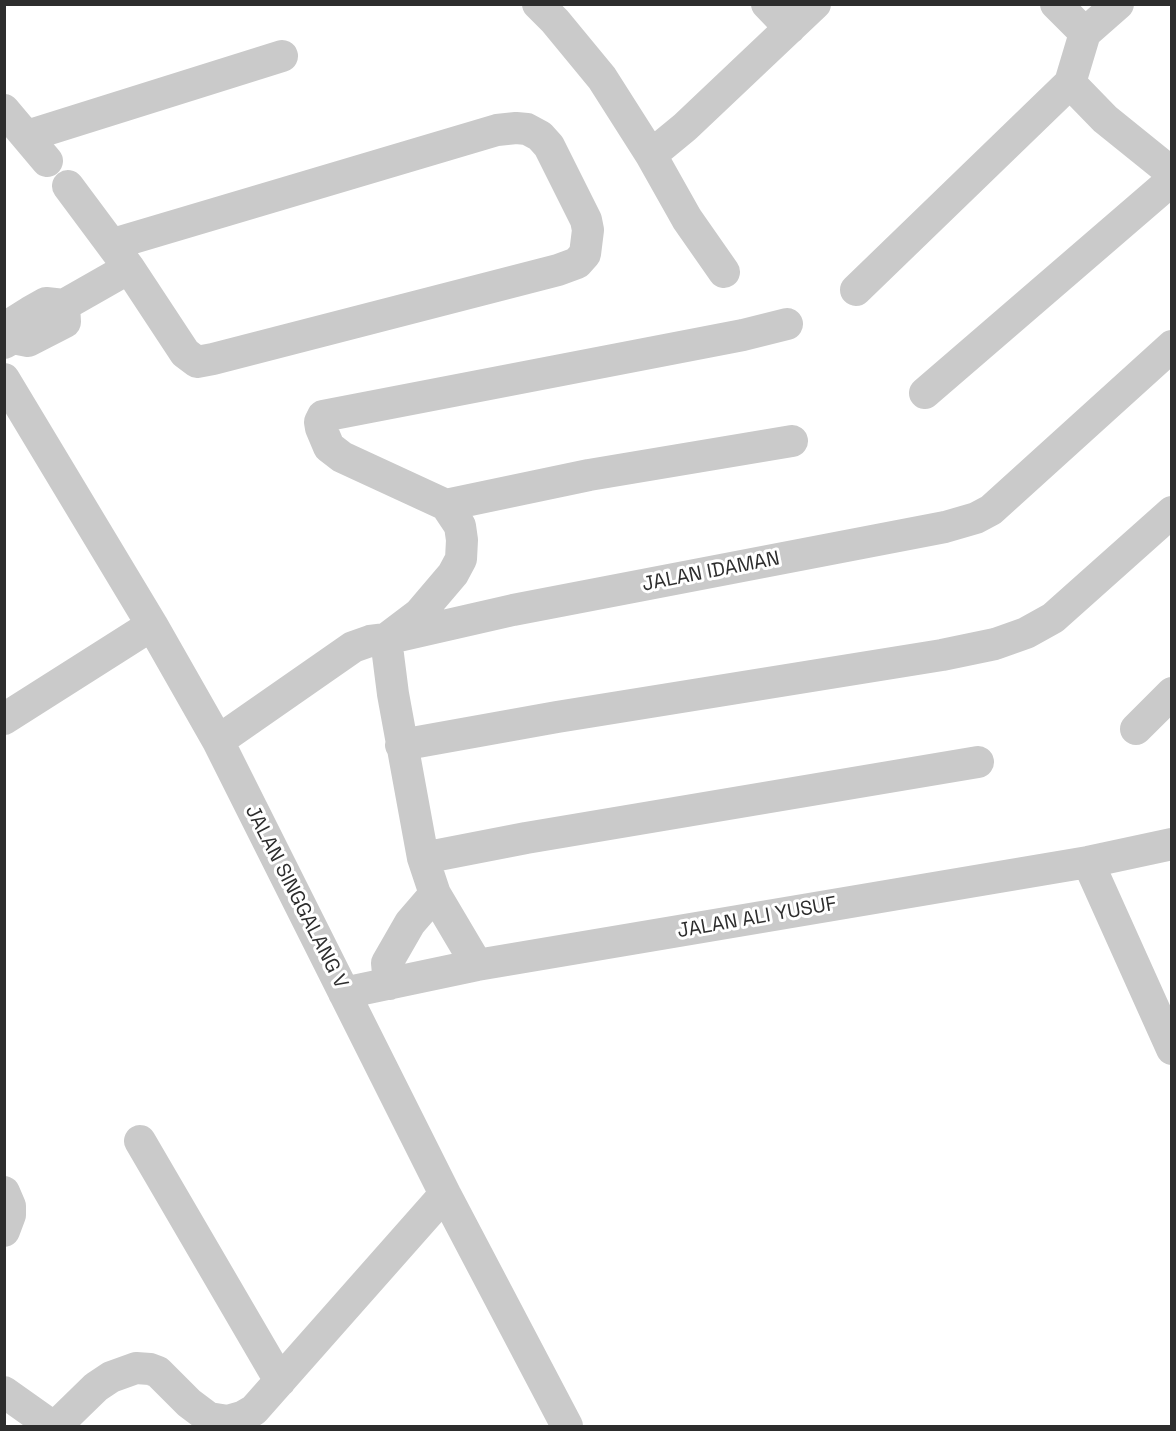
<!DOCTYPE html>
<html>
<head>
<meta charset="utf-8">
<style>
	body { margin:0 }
	#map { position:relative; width:1176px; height:1431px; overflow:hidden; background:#fff; font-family:"Space Grotesk",sans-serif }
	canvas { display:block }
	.frame { position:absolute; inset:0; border:6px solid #2d2d2d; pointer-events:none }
</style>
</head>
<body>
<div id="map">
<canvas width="1176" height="1431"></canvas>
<div class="frame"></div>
</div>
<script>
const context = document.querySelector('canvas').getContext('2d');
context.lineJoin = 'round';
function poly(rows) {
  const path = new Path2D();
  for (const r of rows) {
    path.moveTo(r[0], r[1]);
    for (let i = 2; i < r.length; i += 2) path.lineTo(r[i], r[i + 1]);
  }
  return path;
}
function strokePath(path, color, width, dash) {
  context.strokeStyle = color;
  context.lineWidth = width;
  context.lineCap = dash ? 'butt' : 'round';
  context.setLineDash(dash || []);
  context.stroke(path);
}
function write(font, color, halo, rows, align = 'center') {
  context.font = font + ' "Space Grotesk",sans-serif';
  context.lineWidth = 6;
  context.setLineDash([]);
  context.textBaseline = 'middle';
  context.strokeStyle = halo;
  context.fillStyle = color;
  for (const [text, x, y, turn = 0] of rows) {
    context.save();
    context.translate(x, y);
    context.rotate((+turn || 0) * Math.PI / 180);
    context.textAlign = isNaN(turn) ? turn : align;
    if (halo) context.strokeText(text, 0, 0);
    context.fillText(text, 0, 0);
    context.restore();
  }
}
const minor = poly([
	[538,4,555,21,602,78,651,155,685,127,815,4],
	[767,4,790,28],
	[1056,4,1085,33],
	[1085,33,1070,83,1105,119,1172,173],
	[1085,33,1118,4],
	[4,110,47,161],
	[27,136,282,56],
	[651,155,687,219,724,272],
	[68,186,129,268,185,353,197,362,213,359,558,270,577,263,585,254,588,230,586,220,549,146,540,136,527,129,516,128,497,130,113,244],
	[856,290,1070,83],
	[13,338,11,324,30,312,46,303,64,305,129,268],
	[4,343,13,338,28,341,65,322,64,305],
	[4,379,152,625,218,741,445,1194,567,1426],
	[925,393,1172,180],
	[792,441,589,475,446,505,460,526,462,540,461,559,453,574,419,614,386,639,393,694,423,858,526,838,978,762],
	[446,505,342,457,329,447,321,428,320,422,323,416,743,335,787,324],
	[4,719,152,625],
	[1136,729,1172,693],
	[218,741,353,647,370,641,386,639,513,610,945,527,976,518,991,510,1172,346],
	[401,745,557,717,942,655,995,644,1026,633,1053,618,1172,512],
	[423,858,435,894,477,965],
	[1088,862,1172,1049],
	[389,984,387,963,410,923,435,894],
	[344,993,477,965,1088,862,1172,844],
	[140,1141,280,1381],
	[4,1192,10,1206,10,1215,4,1231],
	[4,1392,52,1426],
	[56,1426,96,1387,111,1377,136,1368,150,1369,158,1372,189,1403,209,1418,228,1421,242,1417,254,1410,445,1194]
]);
const streetNames = [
	["JALAN IDAMAN",711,572,-11],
	["JALAN SINGGALANG V",296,897,63],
	["JALAN ALI YUSUF",757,918,-10]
];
strokePath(minor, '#cacaca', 32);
write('20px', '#2d2d2d', '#fff', streetNames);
</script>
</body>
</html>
